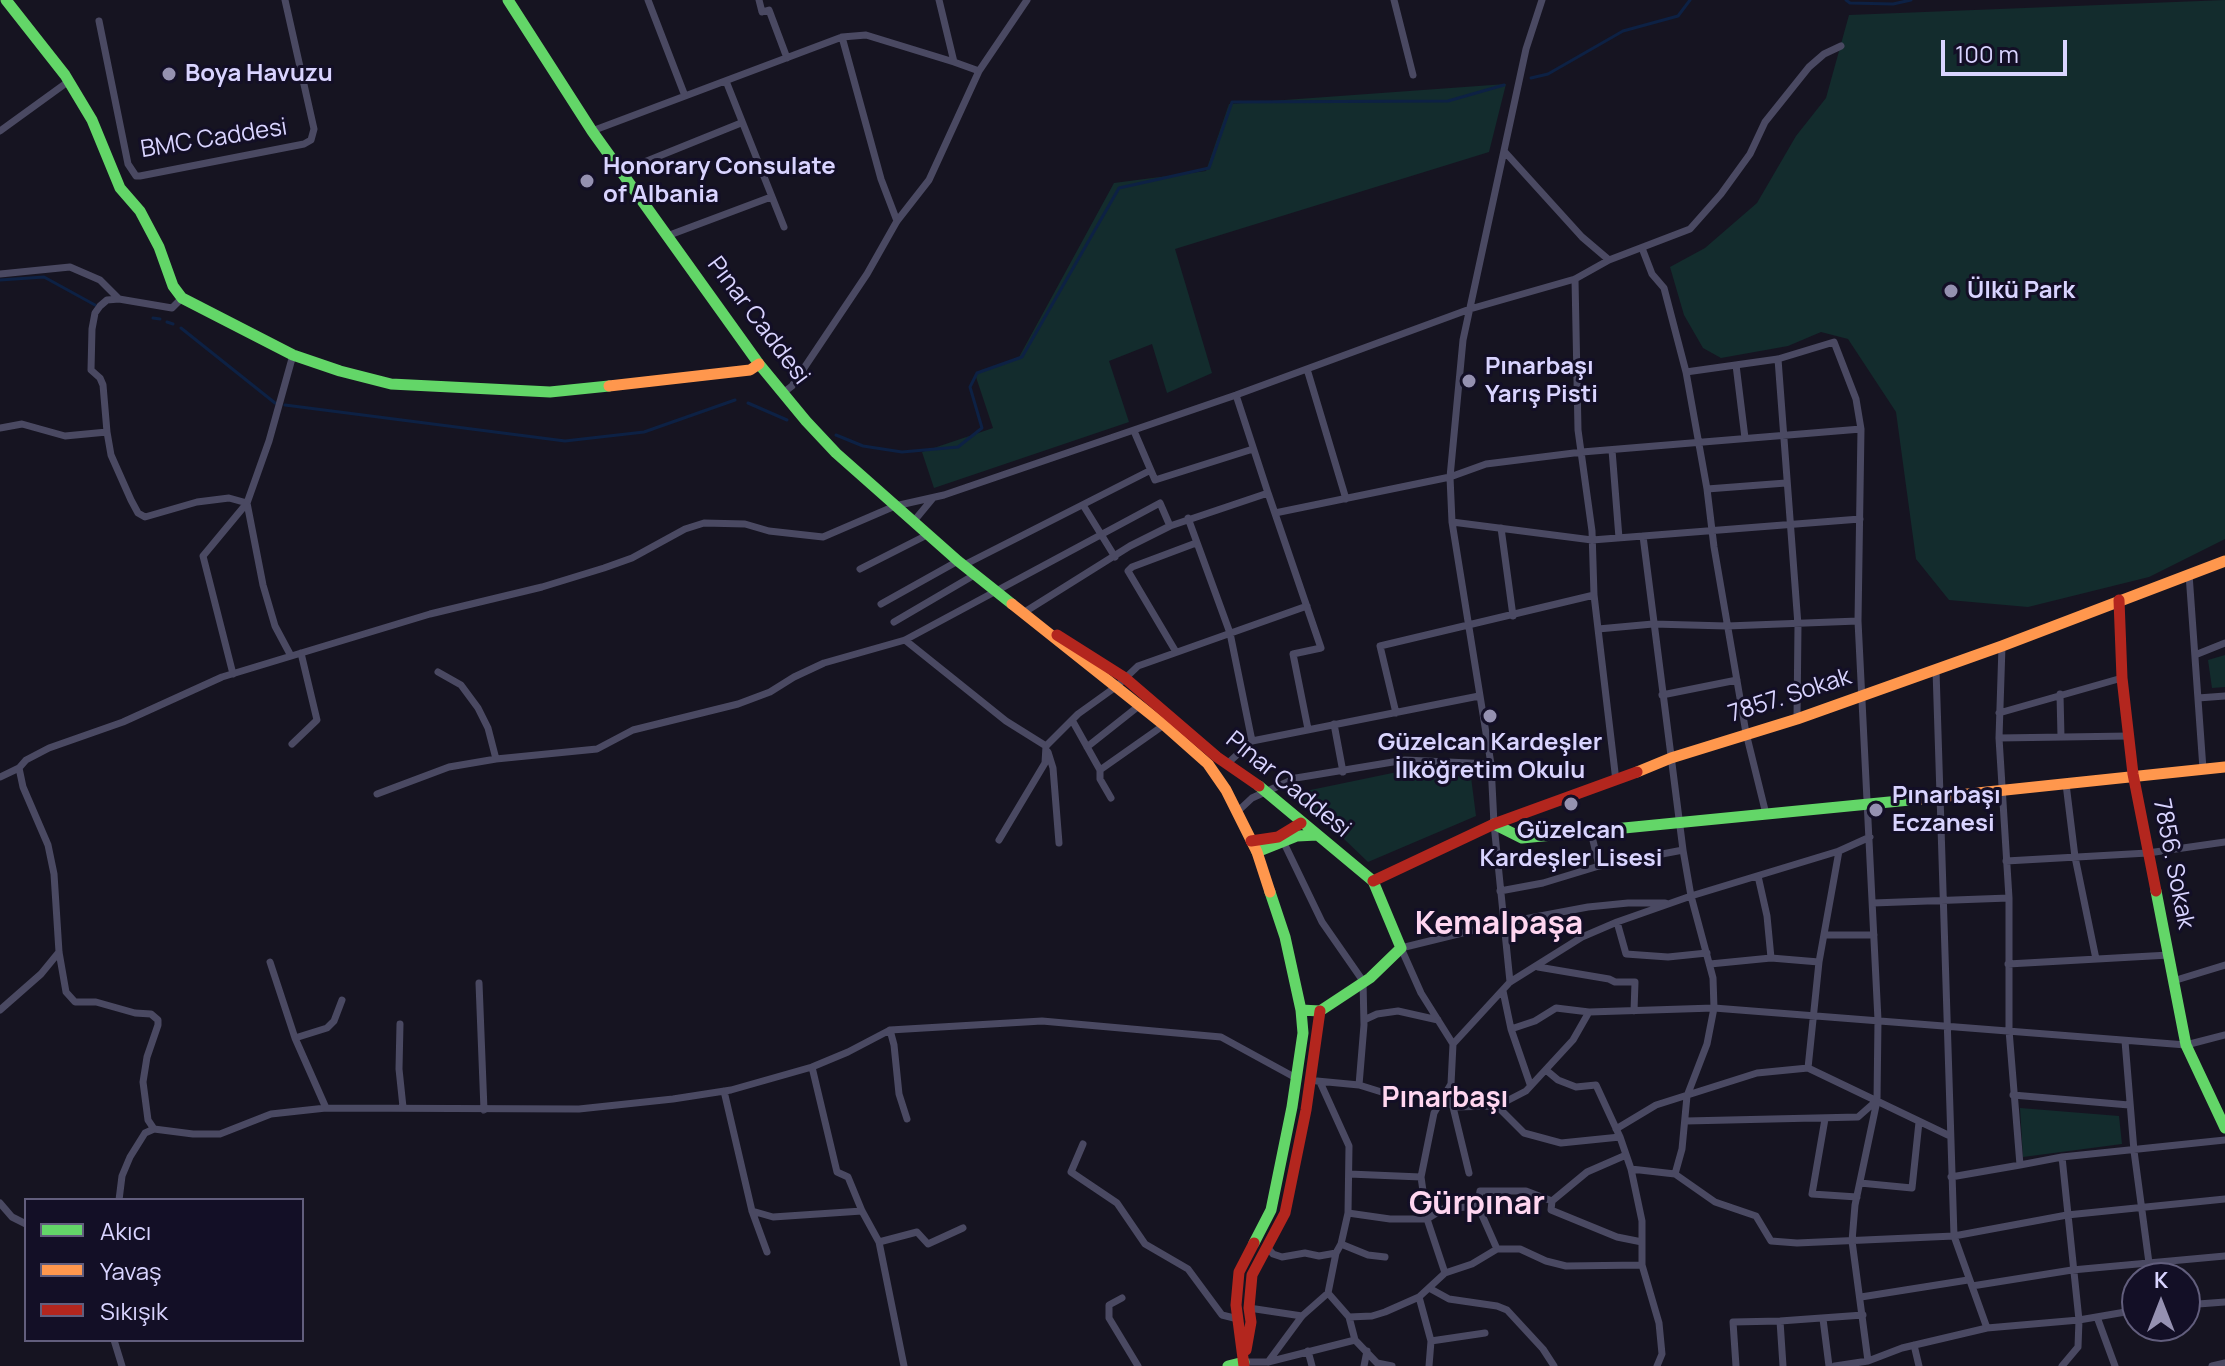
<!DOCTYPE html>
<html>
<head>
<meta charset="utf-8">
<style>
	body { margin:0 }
	#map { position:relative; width:2225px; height:1366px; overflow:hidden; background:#161421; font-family:Manrope,sans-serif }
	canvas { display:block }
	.legend { position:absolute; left:24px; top:1198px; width:280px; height:144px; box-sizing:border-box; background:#130f26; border:2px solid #625e7d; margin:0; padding:10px 14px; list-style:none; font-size:24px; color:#d9d4ff }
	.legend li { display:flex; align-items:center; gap:16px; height:40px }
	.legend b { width:40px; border:2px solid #625e7d }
	.north { position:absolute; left:2121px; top:1262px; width:80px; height:80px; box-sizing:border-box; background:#130f26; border:2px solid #625e7d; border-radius:50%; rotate:0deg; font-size:22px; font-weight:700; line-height:32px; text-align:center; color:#d9d4ff }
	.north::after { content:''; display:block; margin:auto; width:28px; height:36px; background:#9591b1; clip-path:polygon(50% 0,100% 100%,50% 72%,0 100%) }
	.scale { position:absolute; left:1941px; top:40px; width:126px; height:36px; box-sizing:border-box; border:4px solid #d9d4ff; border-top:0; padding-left:10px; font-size:24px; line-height:28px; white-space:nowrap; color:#d9d4ff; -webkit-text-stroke:6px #130f26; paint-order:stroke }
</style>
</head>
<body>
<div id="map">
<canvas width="2225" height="1366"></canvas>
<ul class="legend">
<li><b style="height:10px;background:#63d668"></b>Akıcı</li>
<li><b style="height:10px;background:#ff974d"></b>Yavaş</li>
<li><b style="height:10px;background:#b3261e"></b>Sıkışık</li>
</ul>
<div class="north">K</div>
<div class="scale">100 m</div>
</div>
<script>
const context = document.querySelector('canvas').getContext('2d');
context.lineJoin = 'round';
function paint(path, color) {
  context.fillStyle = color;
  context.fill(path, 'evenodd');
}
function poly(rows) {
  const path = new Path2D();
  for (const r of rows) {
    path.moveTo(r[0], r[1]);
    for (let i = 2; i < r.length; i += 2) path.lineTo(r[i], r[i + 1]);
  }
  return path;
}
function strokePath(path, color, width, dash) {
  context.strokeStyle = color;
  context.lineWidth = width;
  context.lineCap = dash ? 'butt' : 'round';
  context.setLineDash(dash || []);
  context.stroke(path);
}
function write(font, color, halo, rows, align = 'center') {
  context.font = font + ' Manrope,sans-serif';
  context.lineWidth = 6;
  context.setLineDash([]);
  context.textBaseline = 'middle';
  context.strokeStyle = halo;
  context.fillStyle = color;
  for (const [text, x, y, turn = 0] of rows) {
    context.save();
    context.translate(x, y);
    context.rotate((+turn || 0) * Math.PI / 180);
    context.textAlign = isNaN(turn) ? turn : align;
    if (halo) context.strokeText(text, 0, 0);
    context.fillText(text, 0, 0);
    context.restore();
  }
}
const green = poly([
	[2225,0,2225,539,2149,577,2028,607,1949,600,1916,559,1896,412,1848,339,1821,332,1788,346,1721,358,1703,348,1684,315,1670,267,1705,248,1757,203,1796,136,1826,98,1849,15],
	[1506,84,1489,152,1175,249,1212,373,1167,393,1152,344,1109,361,1129,422,934,488,922,452,993,428,975,374,1018,359,1114,183,1206,171,1229,104],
	[2225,655,2225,687,2212,688,2208,660],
	[1402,771,1471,777,1476,816,1368,862,1296,793],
	[2020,1108,2119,1116,2122,1144,2023,1157]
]);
const stream = poly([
	[1846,0,1850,3,1893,4,1911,0],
	[1531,78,1548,74,1623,31,1678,16,1690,0],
	[0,280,44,277,95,305],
	[153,318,160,319],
	[167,322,173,324],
	[181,328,275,403],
	[748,403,787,420],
	[285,405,565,441,644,432,735,400],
	[836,435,863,446,902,452,958,447,982,428,970,387,977,373,1022,357,1119,188,1209,168,1232,102,1448,101,1504,85]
]);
const street = poly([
	[648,0,685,96],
	[759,0,762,12,769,10,787,58],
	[939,0,954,62,979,71],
	[1394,0,1413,75],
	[99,21,128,164,136,176,140,176,304,144,311,140,314,129,285,0],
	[842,37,866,35,954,62],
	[726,81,784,227],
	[0,131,69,81],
	[592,131,842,37,881,179,897,221],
	[1504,151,1582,237,1609,260],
	[622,171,741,123],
	[667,236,771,197],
	[1642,248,1652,274,1664,288,1686,372,1707,489,1714,547,1746,733,1766,814],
	[0,274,70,267,100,280,119,299,172,308,182,298],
	[1575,279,1578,430,1592,531,1594,595,1616,781],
	[1778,359,1798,625,1797,719],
	[1736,365,1745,438],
	[1307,369,1346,499],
	[1686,372,1778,359,1834,342,1856,399,1861,429,1858,621,1878,1020,1877,1101,1855,1205,1852,1241,1868,1361],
	[783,393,792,386,867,274,897,221,929,180,979,71,1027,0],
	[0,428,22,424,65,436,107,432,111,455,131,500,138,513,145,517,197,502,229,498,247,503,203,556,233,674],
	[1134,431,1155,480,1253,449],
	[107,432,103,385,100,378,91,370,92,329,95,313,100,306,107,300,119,299],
	[1612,450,1619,538],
	[1707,489,1786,483],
	[1268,493,1321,648,1293,654,1308,729],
	[1083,505,1115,557],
	[1275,513,1450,477,1486,464,1582,452,1861,429],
	[1188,518,1230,633,1252,741],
	[914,521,933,498],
	[1452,522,1592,540,1860,519],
	[1501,528,1513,616],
	[1643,536,1683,850,1691,896,1713,978,1714,1008,1707,1044,1687,1096,1682,1149,1675,1174],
	[964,565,1149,471],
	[860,569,929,534],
	[2189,574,2203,769],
	[881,604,958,561],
	[1023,613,1130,546,1170,526,1268,493,1236,395],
	[894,622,976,574],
	[1598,629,1653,624,1727,626,1858,621],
	[905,640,1006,721,1046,746,1078,714,1117,686,1138,666,1307,606],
	[1176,652,1128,571,1132,567,1196,543],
	[2195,655,2225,643],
	[291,656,275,626,263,585,247,503,269,441,293,355],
	[1936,670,1954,1236,1987,1328],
	[438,672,461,685,478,708,488,728,496,759],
	[2060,694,2061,737],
	[1662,695,1737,680],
	[2198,698,2225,696],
	[1396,713,1380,646,1594,595],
	[1999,713,2122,678],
	[1072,720,1100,770],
	[1334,724,1343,772],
	[1999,738,2129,736],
	[292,744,317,720,301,653],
	[1087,747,1140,705],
	[1048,752,1053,768,1059,843],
	[1227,764,1252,741,1479,696],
	[0,777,19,768],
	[2066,784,2075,857,2096,959],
	[377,794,449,767,496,759,597,749,633,730,738,704,770,692,794,677,824,663,905,640,1160,503,1170,526],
	[1111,798,1100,779,1100,770,1164,725],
	[1237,812,1252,798,1296,778,1405,760,1491,764],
	[1591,832,1599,866],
	[999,840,1045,763,1046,746],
	[1283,841,1322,922,1363,981,1364,1025,1359,1085],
	[2006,861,2148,853,2225,842],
	[1758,876,1767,916,1771,958],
	[1500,891,1543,883,1599,866,1683,850],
	[1873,903,2009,898],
	[1617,922,1626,954,1668,957,1707,953],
	[1824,935,1874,935],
	[270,962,295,1038,326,1108],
	[1710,964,1771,958,1819,962],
	[2008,964,2169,955],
	[1538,967,1609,979,1615,982,1635,982,1634,1011],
	[2173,981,2225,965],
	[1510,982,1494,824,1491,764,1452,522,1450,477,1463,340,1526,49,1542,0],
	[479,983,484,1110],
	[1503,991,1511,1029,1530,1084],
	[0,1010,41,974,59,952],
	[1364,1020,1377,1014,1398,1011,1438,1020],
	[400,1024,399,1069,403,1107],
	[1511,1029,1535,1021,1556,1008,1589,1012],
	[890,1030,894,1045,899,1094,907,1119],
	[295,1038,327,1028,334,1021,342,1000],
	[2125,1041,2134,1151,2151,1278],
	[1453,1044,1421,993,1401,948,1503,923,1588,907,1628,903,1665,903],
	[812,1067,837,1172,848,1177,862,1211,879,1242,904,1366],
	[1808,1068,1819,962,1839,851],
	[1546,1070,1558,1080,1576,1087,1596,1085,1620,1137,1631,1169,1642,1221,1642,1265,1659,1323,1662,1354,1657,1366],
	[1296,1078,1221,1037,1042,1021,890,1030,848,1052,812,1067,731,1090,673,1099,579,1109,326,1108,271,1114,220,1134,193,1134,154,1129,148,1120,143,1082,147,1057,158,1025,158,1020,151,1014,135,1013,96,1002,75,1002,66,992,59,952,54,874,48,845,23,787,19,768,26,760,49,748,123,722,222,677,430,614,542,587,604,568,632,558,685,529,704,523,745,524,769,531,823,537,895,506,944,495,1236,395,1470,309,1575,279,1609,260,1690,229,1721,194,1750,154,1765,122,1809,67,1824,54,1841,46],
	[1317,1081,1359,1085,1388,1094,1446,1095],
	[724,1091,752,1211,767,1252],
	[1446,1095,1453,1107,1497,1106,1524,1133,1561,1143,1620,1137],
	[2013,1095,2129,1105],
	[1497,1106,1526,1091,1573,1040,1589,1012,1714,1008,2186,1045,2225,1035],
	[1453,1107,1469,1173],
	[1825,1119,1812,1194,1857,1197],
	[1686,1121,1858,1117,1875,1102],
	[1616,1129,1656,1105,1757,1073,1808,1068,1950,1136],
	[1083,1144,1071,1172,1117,1203,1145,1244,1188,1269,1222,1315,1238,1319],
	[2062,1157,2079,1320,2078,1347,2062,1366],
	[2020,1165,2062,1157,2225,1140],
	[1631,1169,1675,1174,1715,1202,1756,1216,1771,1241,1797,1243,1954,1236,2067,1215,2225,1199],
	[1349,1174,1421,1177],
	[1951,1177,2020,1165,2009,1030,2009,898,1999,738,2002,646],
	[1860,1183,1912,1188,1919,1122],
	[119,1200,122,1176,130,1157,145,1133,154,1129],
	[1552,1201,1587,1172,1626,1155],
	[0,1203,12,1217,26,1224],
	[1478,1206,1480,1191,1526,1191,1552,1201,1551,1210,1617,1237,1642,1242],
	[752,1211,773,1217,862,1211],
	[1348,1213,1390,1219,1427,1219,1443,1209,1478,1206,1497,1249],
	[879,1242,917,1232,928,1244,963,1228],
	[1341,1244,1368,1255,1385,1257],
	[1267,1247,1273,1254,1282,1257,1305,1253,1319,1256,1336,1253],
	[1445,1273,1427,1219,1421,1177,1434,1113,1451,1084,1453,1044,1510,982,1582,937,1617,922,1691,896,1839,851,1870,837],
	[1972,1286,2072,1270,2225,1256],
	[1429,1288,1449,1299,1497,1306,1507,1310,1543,1349,1554,1366],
	[1419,1297,1431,1341,1429,1366],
	[1861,1297,1968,1280],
	[1122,1298,1109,1305,1109,1318,1138,1366],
	[2185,1305,2225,1302],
	[1249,1308,1302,1316],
	[1349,1317,1372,1316,1385,1312,1419,1297,1445,1273,1472,1264,1497,1249,1520,1249,1546,1261,1566,1266,1642,1265],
	[2097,1317,2115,1366],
	[1823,1319,1829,1366],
	[1780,1321,1783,1366],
	[114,1340,122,1366],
	[1355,1340,1377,1363,1392,1366],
	[1431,1341,1485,1333],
	[1914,1345,1919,1366],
	[1308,1351,1312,1366],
	[1244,1362,1268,1362,1355,1340,1349,1317,1328,1293,1336,1253,1341,1244,1348,1213,1349,1146,1320,1082],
	[1268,1362,1302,1316,1328,1293],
	[1364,1366,1367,1351],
	[1736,1366,1733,1322,1780,1321,1863,1315],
	[1835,1366,1868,1361,1902,1348,1987,1328,2079,1320,2137,1310],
	[2212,1366,2225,1363]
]);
const fast = poly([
	[6,0,65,75,92,120,120,188,140,211,159,247,173,286,182,298,293,355,340,371,391,384,550,392,609,386],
	[508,0,592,131,759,364,806,421,836,453,958,561,1012,604],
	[1259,786,1373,881,1401,948,1370,978,1320,1011,1301,1010],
	[1494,824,1522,838,1920,799],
	[1257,852,1297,836,1317,835],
	[2156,891,2186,1045,2225,1128],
	[1254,1243,1271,1210,1292,1107,1303,1033,1301,1010,1285,937,1270,892],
	[1228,1366,1244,1362]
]);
const slow = poly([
	[609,386,750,370,759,364],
	[1012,604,1164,725,1208,764,1226,790,1257,852,1270,892],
	[1637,772,1671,758,1797,719,2002,646,2225,561],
	[1920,799,2225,767]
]);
const jam = poly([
	[2119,600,2122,678,2133,774,2156,891],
	[1057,635,1125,678,1217,757,1259,786],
	[1251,841,1278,837,1301,823],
	[1373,881,1494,824,1637,772],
	[1246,1350,1251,1322,1249,1308,1252,1275,1285,1213,1306,1110,1320,1011],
	[1244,1366,1236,1305,1239,1272,1254,1243]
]);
const markers = [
	[169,74,8,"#9591b1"],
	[587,181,8,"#9591b1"],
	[1951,291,8,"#9591b1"],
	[1469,381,8,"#9591b1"],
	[1490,716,8,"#9591b1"],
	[1571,804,8,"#9591b1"],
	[1876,810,8,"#9591b1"]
];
const poiNames = [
	["Boya Havuzu",185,74],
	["Honorary Consulate",603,167],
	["of Albania",603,195],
	["Ülkü Park",1967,291],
	["Pınarbaşı",1485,367],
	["Yarış Pisti",1485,395],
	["Güzelcan Kardeşler",1490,743,"center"],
	["İlköğretim Okulu",1490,771,"center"],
	["Pınarbaşı",1892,796],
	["Eczanesi",1892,824],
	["Güzelcan",1571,831,"center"],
	["Kardeşler Lisesi",1571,859,"center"]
];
const streetNames = [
	["BMC Caddesi",214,139,-9],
	["Pınar Caddesi",758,321,53],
	["7857. Sokak",1790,696,-18],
	["Pınar Caddesi",1288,785,39],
	["7856. Sokak",2173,864,79]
];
const quarterNames = [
	["Pınarbaşı",1445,1099]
];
const districtNames = [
	["Kemalpaşa",1499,925],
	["Gürpınar",1477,1205]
];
paint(green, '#132c2d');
strokePath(stream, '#0d2144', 3);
strokePath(street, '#4a4962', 7);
strokePath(fast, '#63d668', 11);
strokePath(slow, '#ff974d', 11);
strokePath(jam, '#b3261e', 11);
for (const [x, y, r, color] of markers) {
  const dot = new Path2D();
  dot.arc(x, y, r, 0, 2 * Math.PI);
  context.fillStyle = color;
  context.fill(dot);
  strokePath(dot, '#130f26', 3);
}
write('bold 24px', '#d9d4ff', '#130f26', poiNames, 'left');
write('24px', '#d9d4ff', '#130f26', streetNames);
write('bold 28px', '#ffd6f0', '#130f26', quarterNames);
write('bold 32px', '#ffd6f0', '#130f26', districtNames);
</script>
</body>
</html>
